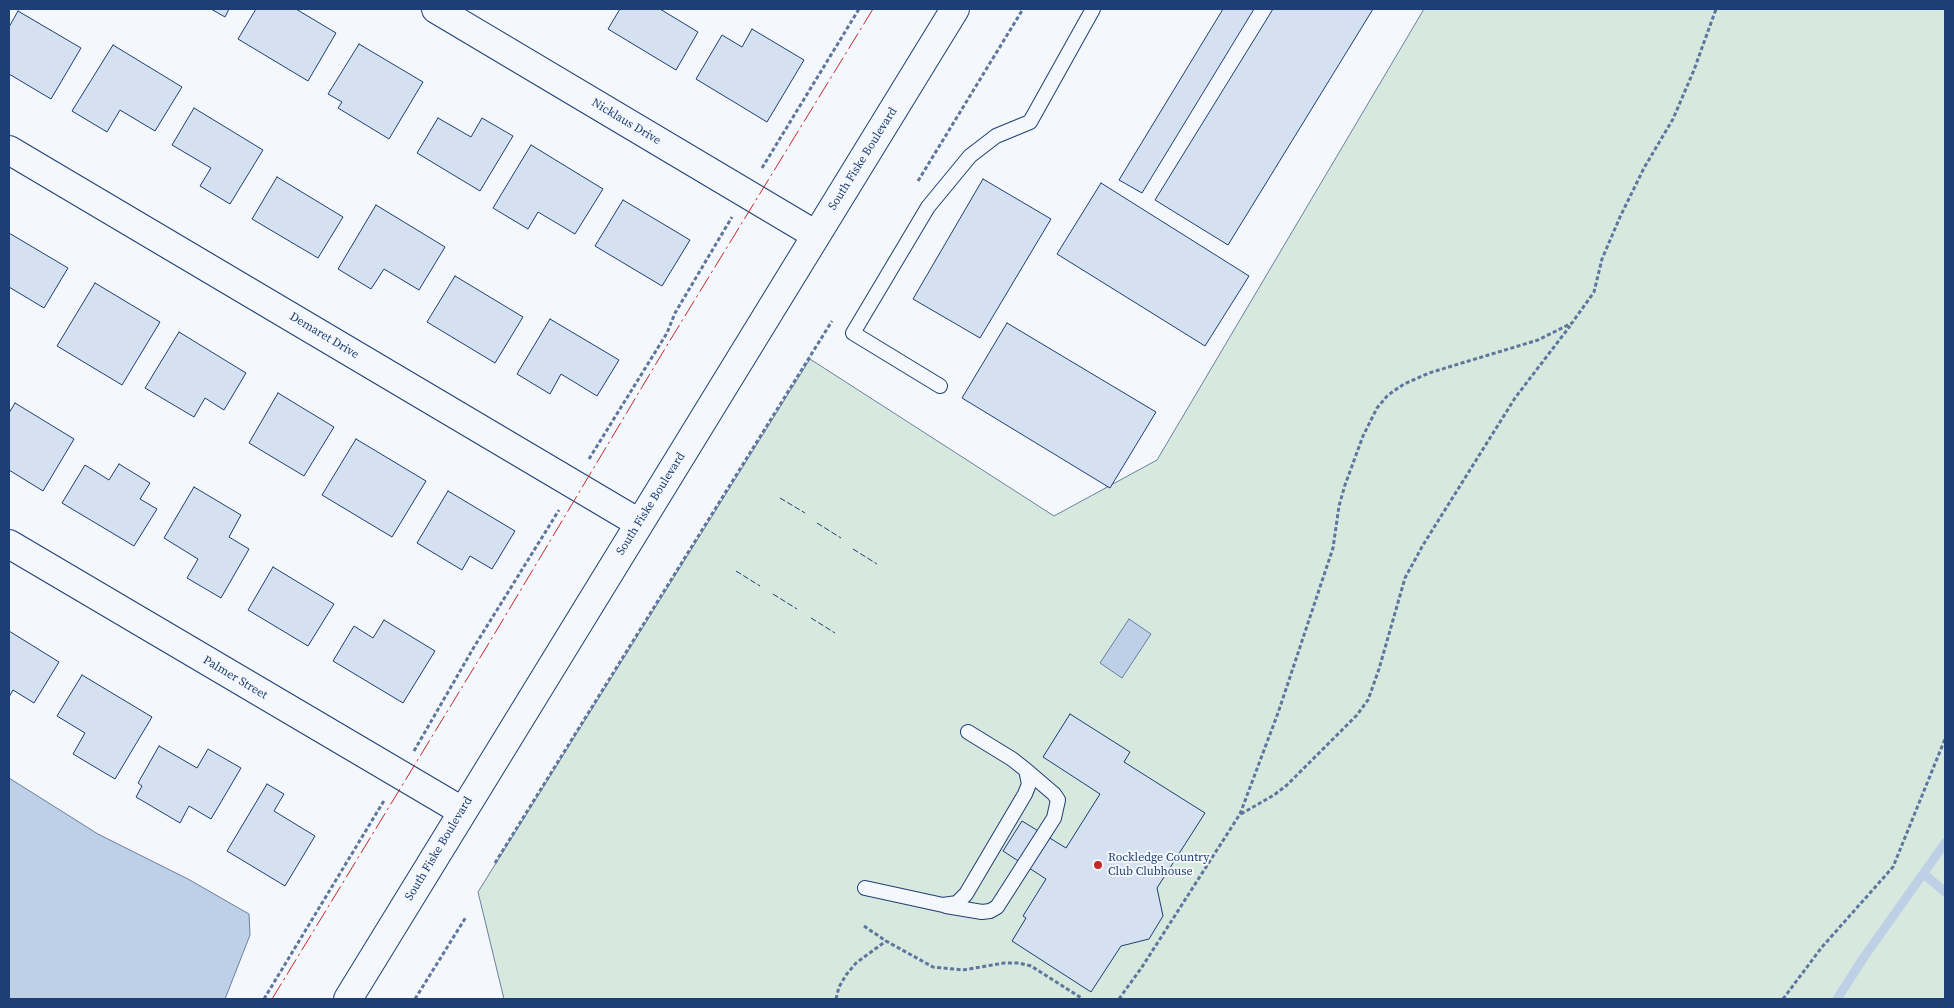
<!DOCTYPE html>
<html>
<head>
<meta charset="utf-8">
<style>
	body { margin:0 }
	#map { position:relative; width:1954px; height:1008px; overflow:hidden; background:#f4f7fb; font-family:"Source Serif 4",serif }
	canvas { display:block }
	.frame { position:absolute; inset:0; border:10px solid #1d3f73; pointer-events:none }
</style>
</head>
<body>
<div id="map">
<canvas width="1954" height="1008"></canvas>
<div class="frame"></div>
</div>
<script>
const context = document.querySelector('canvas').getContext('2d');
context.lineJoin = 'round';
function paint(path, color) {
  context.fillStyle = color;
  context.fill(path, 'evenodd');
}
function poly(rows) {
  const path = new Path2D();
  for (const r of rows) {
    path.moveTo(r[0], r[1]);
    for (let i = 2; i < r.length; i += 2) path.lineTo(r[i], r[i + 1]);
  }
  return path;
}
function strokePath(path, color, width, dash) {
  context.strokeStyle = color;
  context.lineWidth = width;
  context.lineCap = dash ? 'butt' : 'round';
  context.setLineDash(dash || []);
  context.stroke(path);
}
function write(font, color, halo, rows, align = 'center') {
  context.font = font + ' "Source Serif 4",serif';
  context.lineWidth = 4;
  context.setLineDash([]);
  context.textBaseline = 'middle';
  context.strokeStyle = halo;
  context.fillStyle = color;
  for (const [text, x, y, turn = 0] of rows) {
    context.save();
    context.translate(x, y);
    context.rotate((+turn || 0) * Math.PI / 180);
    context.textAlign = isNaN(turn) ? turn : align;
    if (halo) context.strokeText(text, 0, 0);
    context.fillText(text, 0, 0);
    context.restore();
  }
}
const green = poly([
	[1424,9,1945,9,1945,999,504,999,478,892,810,359,1054,516,1157,460,1424,9]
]);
const water = poly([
	[1129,619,1151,634,1122,678,1100,663,1129,619],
	[9,778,98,834,188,879,249,914,250,935,225,999,9,999,9,778]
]);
const stream = poly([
	[1924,874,1945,892],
	[1837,999,1864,957,1945,843]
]);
const building = poly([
	[211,9,229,9,225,17,211,9],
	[256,9,296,9,336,33,308,81,238,39,256,9],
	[620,9,660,9,698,32,676,70,608,29,620,9],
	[1223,9,1254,9,1142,193,1119,180,1223,9],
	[1273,9,1373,9,1228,245,1155,200,1273,9],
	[18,11,81,48,51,99,9,74,9,27,18,11],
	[752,29,804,60,767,122,696,79,722,35,742,47,752,29],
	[359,44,423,82,389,139,338,108,342,102,328,94,359,44],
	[113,45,182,87,155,131,120,110,107,132,72,111,113,45],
	[194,108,263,150,230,204,200,186,211,168,172,145,194,108],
	[438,118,471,137,482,118,513,136,480,191,417,153,438,118],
	[531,145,603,189,575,234,538,212,528,229,493,208,531,145],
	[277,177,343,217,318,258,252,219,277,177],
	[983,179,1051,219,980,338,913,299,983,179],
	[1101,183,1249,276,1205,346,1057,254,1101,183],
	[623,200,690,240,662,286,595,246,623,200],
	[376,205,445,247,419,290,384,269,371,289,338,269,376,205],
	[9,233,68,268,44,308,9,287,9,233],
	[455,276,523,317,495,363,427,322,455,276],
	[95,283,160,322,122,385,57,346,95,283],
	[550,319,619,360,597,396,561,374,550,394,517,374,550,319],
	[1007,323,1156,412,1110,488,962,398,1007,323],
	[179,332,246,373,224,410,205,398,194,417,145,388,179,332],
	[278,393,334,427,304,476,249,443,278,393],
	[15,403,74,439,43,491,9,470,9,413,15,403],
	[356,439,426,481,392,537,322,495,356,439],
	[119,464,150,483,140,499,157,509,134,546,62,503,85,465,109,480,119,464],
	[194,487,241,515,229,537,249,549,221,598,187,578,198,559,164,538,194,487],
	[448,491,515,531,492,569,470,556,462,570,417,543,448,491],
	[273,567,334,604,308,646,248,610,273,567],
	[384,620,435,651,403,703,333,661,354,626,373,638,384,620],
	[9,631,59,662,34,703,13,690,9,697,9,631],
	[82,675,152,717,115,779,73,754,85,733,57,716,82,675],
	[1070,714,1130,752,1124,762,1205,813,1157,888,1163,916,1149,939,1121,946,1091,992,1012,941,1026,918,1023,916,1046,879,1003,851,1022,821,1066,848,1100,794,1043,757,1070,714],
	[159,746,197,768,208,749,241,768,211,819,189,806,180,823,136,797,142,786,138,783,159,746],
	[267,784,284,794,274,811,315,836,285,886,227,851,267,784]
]);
const path = poly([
	[762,168,859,9],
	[918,181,1023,9],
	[589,459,667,333,675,313,732,217],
	[414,751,474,647,559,510],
	[1241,814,1274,795,1287,785,1357,715,1368,700,1379,669,1405,578,1423,545,1515,398,1570,326],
	[495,863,832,321],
	[864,926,886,941,933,967,963,970,1004,963,1019,963,1031,966,1083,999],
	[264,999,385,799],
	[415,999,466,917],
	[836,999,839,987,846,975,856,963,886,941],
	[1119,999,1142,967,1240,814,1278,713,1333,548,1339,506,1345,485,1363,436,1377,408,1388,395,1404,384,1429,373,1538,340,1572,323,1594,292,1602,259,1620,217,1644,168,1673,119,1694,70,1716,9],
	[1783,999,1822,947,1893,867,1945,739]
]);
const lane = poly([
	[940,386,853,333,928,207,970,156,996,136,1030,122,1093,9],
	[865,888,943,905,957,903,966,894,1025,794,1029,784,1026,770,1012,759,968,732],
	[946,906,982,912,990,911,997,907,1054,818,1058,800,1054,794,1026,770]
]);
const street = poly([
	[436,9,816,235],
	[9,150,639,523],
	[9,544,462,811]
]);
const secondary = poly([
	[348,999,955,9]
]);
const fence = poly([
	[780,498,805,513],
	[817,523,841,538],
	[853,549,877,564],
	[736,571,760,586],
	[773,594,797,609],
	[811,618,835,633]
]);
const power = poly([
	[272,999,492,638,669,342,873,9]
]);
const markers = [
	[1098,865,5,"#c62828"]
];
const streetNames = [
	["Nicklaus Drive",626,122,31],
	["South Fiske Boulevard",863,159,-58],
	["Demaret Drive",324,336,31],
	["South Fiske Boulevard",651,504,-58],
	["Palmer Street",235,678,31],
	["South Fiske Boulevard",439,849,-59]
];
const poiNames = [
	["Rockledge Country",1108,858],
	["Club Clubhouse",1108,872]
];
paint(green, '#d7e8df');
strokePath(green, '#687fa3', 1);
paint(water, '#bed0e5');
strokePath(water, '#687fa3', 1);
strokePath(stream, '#bed0e5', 9);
paint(building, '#d5e0f0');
strokePath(building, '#1d3f73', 1);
strokePath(lane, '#1d3f73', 16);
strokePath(street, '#1d3f73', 30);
strokePath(secondary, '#1d3f73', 30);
strokePath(path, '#5e769c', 3, [4, 2.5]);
strokePath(lane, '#f4f7fb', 14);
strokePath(street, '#f4f7fb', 28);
strokePath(secondary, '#f4f7fb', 28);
strokePath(fence, '#1d3f73', 1, [6, 2.5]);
strokePath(power, '#c62828', 1, [18, 4, 2.5, 4]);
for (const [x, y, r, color] of markers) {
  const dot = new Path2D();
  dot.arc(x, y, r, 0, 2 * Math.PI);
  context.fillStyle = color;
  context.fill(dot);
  strokePath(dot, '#f4f7fb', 2);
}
write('12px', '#1d3f73', '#f4f7fb', streetNames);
write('12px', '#1d3f73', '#f4f7fb', poiNames, 'left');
</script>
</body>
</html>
